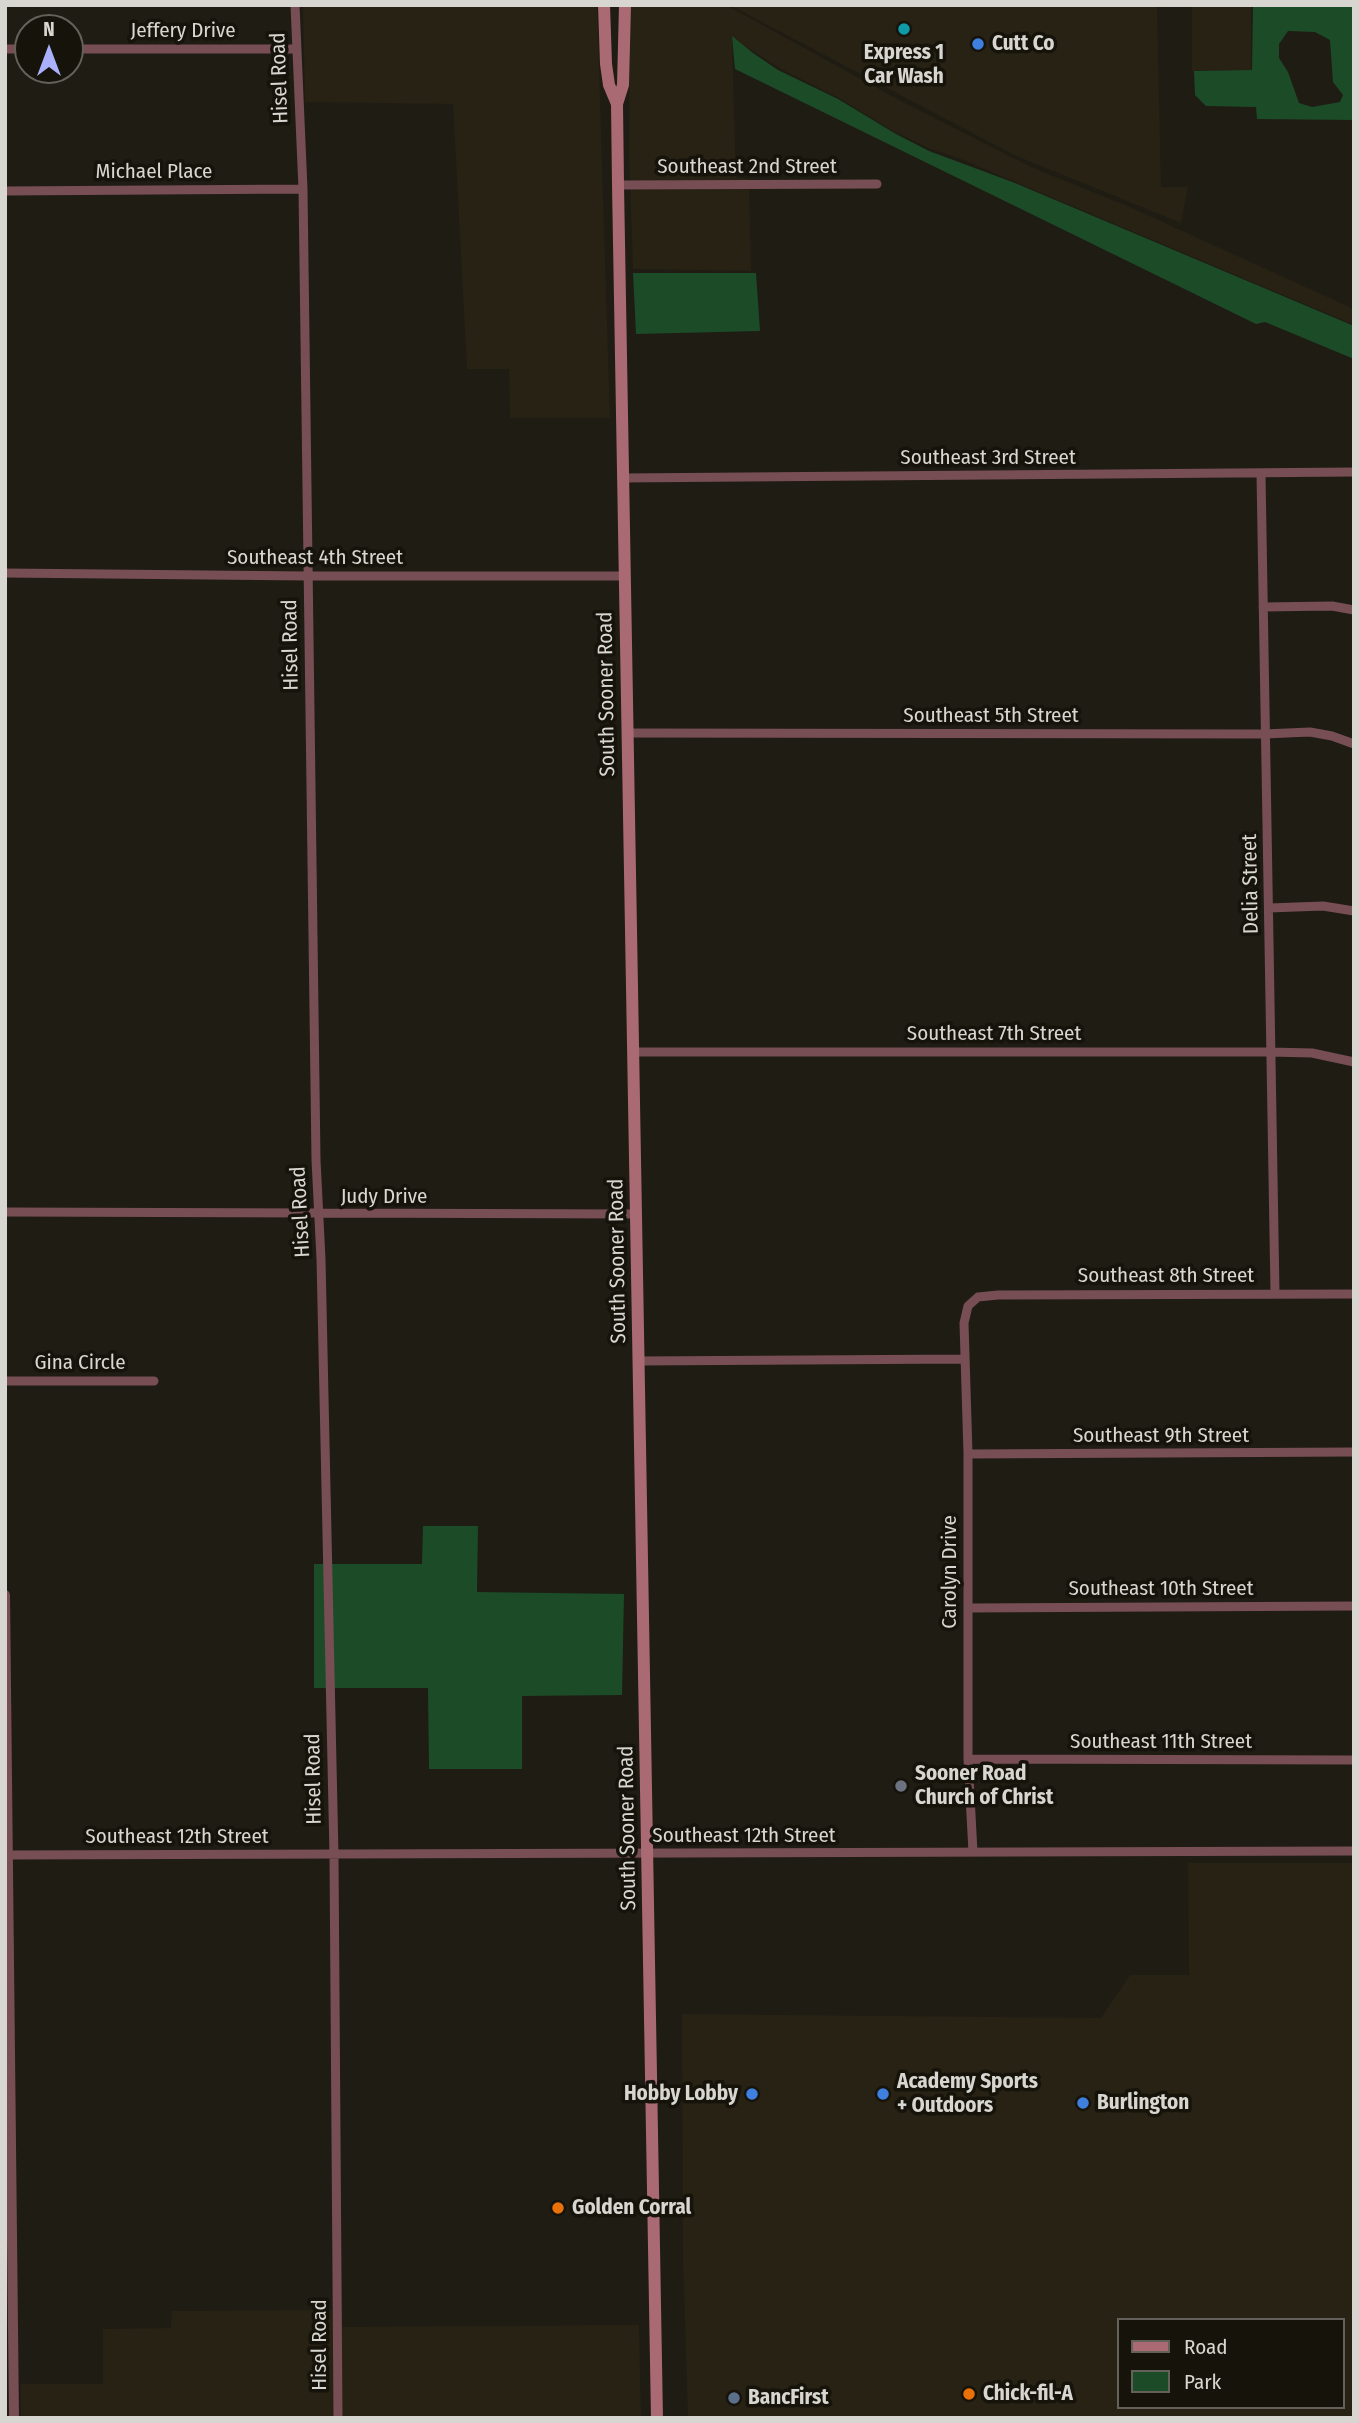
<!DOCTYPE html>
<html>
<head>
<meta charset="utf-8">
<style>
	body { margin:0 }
	#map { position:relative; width:1359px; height:2423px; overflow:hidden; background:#1f1c14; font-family:"Fira Sans Condensed",sans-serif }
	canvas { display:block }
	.frame { position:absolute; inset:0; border:7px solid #d7d6d0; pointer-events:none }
	.legend { position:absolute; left:1117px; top:2318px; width:228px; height:91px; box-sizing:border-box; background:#16130b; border:2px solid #63615a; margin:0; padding:9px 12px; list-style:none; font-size:21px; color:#d7d6d0 }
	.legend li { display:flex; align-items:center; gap:14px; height:35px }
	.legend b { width:35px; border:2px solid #63615a }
	.north { position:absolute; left:14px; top:14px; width:70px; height:70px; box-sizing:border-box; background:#16130b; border:2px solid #63615a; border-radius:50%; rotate:0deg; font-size:19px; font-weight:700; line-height:28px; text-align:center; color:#d7d6d0 }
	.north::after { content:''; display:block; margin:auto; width:24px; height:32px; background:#aab0fb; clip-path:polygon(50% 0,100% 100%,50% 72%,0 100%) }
</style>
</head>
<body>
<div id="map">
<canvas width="1359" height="2423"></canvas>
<div class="frame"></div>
<ul class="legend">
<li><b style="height:9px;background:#aa6a74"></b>Road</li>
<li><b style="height:19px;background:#1c4b28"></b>Park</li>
</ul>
<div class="north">N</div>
</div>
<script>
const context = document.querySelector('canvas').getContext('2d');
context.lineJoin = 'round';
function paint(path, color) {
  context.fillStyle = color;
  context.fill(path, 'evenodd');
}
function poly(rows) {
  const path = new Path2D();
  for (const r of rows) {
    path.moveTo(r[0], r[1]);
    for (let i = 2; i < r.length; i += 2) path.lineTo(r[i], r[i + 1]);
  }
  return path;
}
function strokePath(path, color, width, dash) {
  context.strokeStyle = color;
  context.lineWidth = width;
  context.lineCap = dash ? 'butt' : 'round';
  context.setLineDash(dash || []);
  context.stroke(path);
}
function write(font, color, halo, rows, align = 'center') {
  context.font = font + ' "Fira Sans Condensed",sans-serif';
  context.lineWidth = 7;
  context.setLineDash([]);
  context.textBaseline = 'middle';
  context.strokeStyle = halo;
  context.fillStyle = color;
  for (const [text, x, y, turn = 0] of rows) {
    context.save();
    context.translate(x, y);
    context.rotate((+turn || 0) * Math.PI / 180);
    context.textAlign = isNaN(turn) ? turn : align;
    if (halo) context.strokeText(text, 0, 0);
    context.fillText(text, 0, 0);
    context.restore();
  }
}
const built = poly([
	[303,5,597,5,610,418,510,418,509,369,467,369,453,104,305,102],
	[630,5,726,5,901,101,1031,167,1132,208,1354,309,1354,325,961,159,928,148,895,132,837,97,781,69,732,38,736,178,749,179,751,271,633,269,629,155],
	[730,5,1157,5,1161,187,1188,187,1181,223,1014,155],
	[1192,5,1251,5,1251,70,1192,71],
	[1188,1863,1354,1863,1354,2418,688,2418,683,2261,682,2014,1101,2018,1130,1975,1189,1975],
	[1119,2320,1343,2320,1343,2407,1119,2407],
	[332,2310,333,2327,639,2325,641,2418,21,2418,21,2384,103,2384,103,2329,171,2328,172,2311]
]);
const green = poly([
	[1253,5,1354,5,1354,120,1257,119,1256,107,1206,106,1195,95,1194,71,1252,70],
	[1288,31,1315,32,1330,40,1333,82,1343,95,1340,102,1312,107,1299,103,1288,72,1279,58,1279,44],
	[732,36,753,53,778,70,838,99,896,134,929,151,1015,183,1354,326,1354,359,1265,322,1256,324,735,69],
	[633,273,756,273,760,331,636,334],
	[423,1526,478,1526,477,1592,624,1594,622,1695,522,1696,522,1769,429,1769,428,1688,314,1688,314,1564,422,1564]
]);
const minor = poly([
	[295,5,303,189,316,1160,321,1259,334,1855,338,2418],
	[5,49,28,49],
	[70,49,296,49],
	[618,185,877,184],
	[5,191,303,189],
	[1261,474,1275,1293],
	[623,478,1354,472],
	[5,573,308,576,625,576],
	[1263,607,1332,606,1354,610],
	[627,733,1264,734,1310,732,1332,736,1354,744],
	[1269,908,1323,906,1354,911],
	[633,1052,1270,1052,1312,1053,1354,1062],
	[5,1212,636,1214],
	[639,1361,965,1359],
	[5,1381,154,1381],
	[968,1454,1354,1452],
	[968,1608,1354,1606],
	[968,1759,1354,1760],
	[973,1852,968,1759,968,1454,964,1323,968,1306,978,1297,998,1295,1354,1294],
	[8,1855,1354,1851]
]);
const tertiary = poly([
	[5,1595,14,2418]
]);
const secondary = poly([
	[604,5,606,64,609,85,617,104],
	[625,5,623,85,617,104,618,185,657,2418]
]);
const markers = [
	[904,29,7,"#0f9aa8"],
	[978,44,7,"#3f7fe0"],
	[901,1786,7,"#6b7280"],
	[752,2094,7,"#3f7fe0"],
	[883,2094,7,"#3f7fe0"],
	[1083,2103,7,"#3f7fe0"],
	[558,2208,7,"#e8710a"],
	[969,2394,7,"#e8710a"],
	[734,2398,7,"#5c6f8a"]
];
const streetNames = [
	["Jeffery Drive",183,31],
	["Hisel Road",280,78,-92],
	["Southeast 2nd Street",747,167],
	["Michael Place",154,172],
	["Southeast 3rd Street",988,458],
	["Southeast 4th Street",315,558],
	["Hisel Road",291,645,-91],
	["South Sooner Road",607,694,-91],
	["Southeast 5th Street",991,716],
	["Delia Street",1251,884,-91],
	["Southeast 7th Street",994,1034],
	["Judy Drive",384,1197],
	["Hisel Road",301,1212,-93],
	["South Sooner Road",618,1261,-91],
	["Southeast 8th Street",1166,1276],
	["Gina Circle",80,1363],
	["Southeast 9th Street",1161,1436],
	["Carolyn Drive",950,1572,-90],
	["Southeast 10th Street",1161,1589],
	["Southeast 11th Street",1161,1742],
	["Hisel Road",314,1779,-91],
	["South Sooner Road",628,1828,-91],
	["Southeast 12th Street",744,1836],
	["Southeast 12th Street",177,1837],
	["Hisel Road",320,2345,-90]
];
const poiNames = [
	["Cutt Co",992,44],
	["Express 1",904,53,"center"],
	["Car Wash",904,77,"center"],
	["Sooner Road",915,1774],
	["Church of Christ",915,1798],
	["Academy Sports",897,2082],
	["+ Outdoors",897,2106],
	["Hobby Lobby",738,2094,"right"],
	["Burlington",1097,2103],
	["Golden Corral",572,2208],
	["Chick-fil-A",983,2394],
	["BancFirst",748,2398]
];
paint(built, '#272214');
paint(green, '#1c4b28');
strokePath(minor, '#774e54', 9);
strokePath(tertiary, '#774e54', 10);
strokePath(secondary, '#aa6a74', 12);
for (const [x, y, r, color] of markers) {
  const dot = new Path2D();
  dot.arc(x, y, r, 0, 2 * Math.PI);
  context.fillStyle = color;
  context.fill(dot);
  strokePath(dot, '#16130b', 2.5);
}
write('21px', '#d7d6d0', '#16130b', streetNames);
write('bold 21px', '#d7d6d0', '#16130b', poiNames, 'left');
</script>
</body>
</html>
